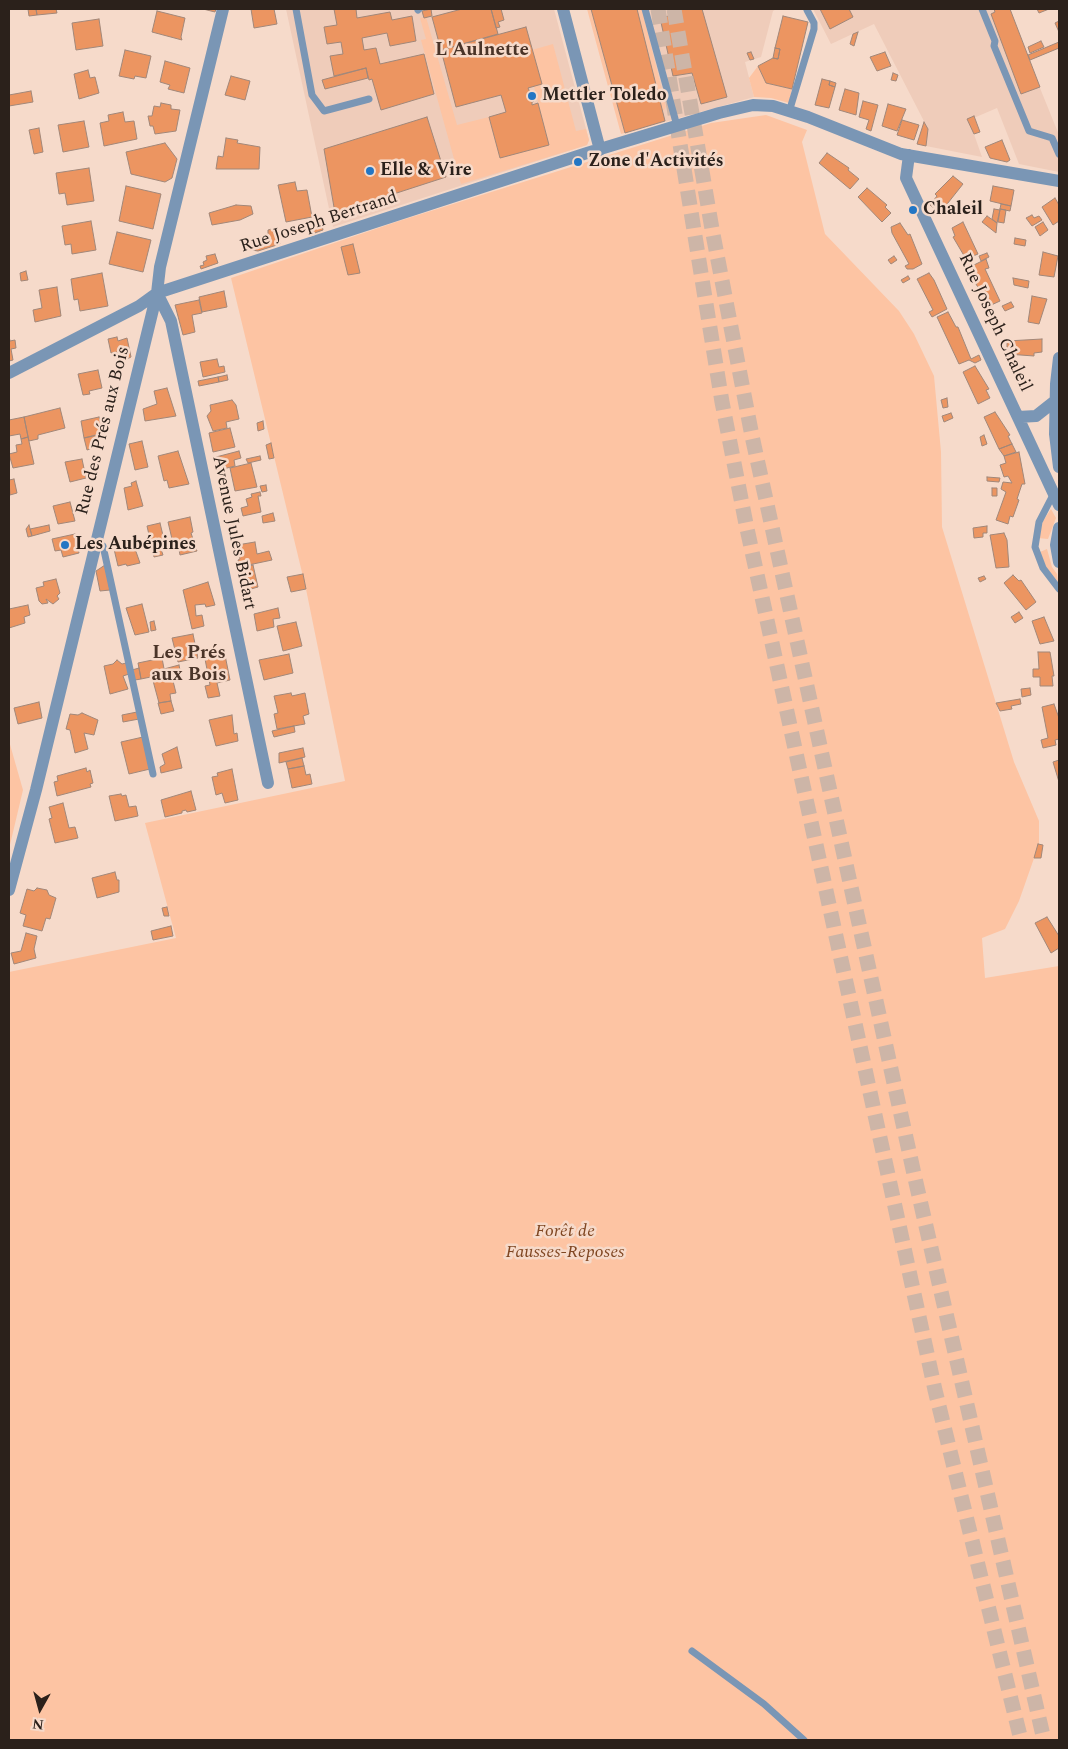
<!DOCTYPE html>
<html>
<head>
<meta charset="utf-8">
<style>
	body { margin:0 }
	#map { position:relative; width:1068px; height:1749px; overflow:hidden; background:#f6daca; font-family:Spectral,serif }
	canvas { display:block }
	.frame { position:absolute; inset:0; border:10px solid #2b211b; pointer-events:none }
	.north { position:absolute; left:15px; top:1684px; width:50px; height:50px; -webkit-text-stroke:4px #f6daca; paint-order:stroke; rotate:187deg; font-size:14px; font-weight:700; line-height:20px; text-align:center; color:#2b211b }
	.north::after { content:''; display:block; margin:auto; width:18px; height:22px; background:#2b211b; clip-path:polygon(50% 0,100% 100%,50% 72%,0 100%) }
</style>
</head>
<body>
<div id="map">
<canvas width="1068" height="1749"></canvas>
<div class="frame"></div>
<div class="north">N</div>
</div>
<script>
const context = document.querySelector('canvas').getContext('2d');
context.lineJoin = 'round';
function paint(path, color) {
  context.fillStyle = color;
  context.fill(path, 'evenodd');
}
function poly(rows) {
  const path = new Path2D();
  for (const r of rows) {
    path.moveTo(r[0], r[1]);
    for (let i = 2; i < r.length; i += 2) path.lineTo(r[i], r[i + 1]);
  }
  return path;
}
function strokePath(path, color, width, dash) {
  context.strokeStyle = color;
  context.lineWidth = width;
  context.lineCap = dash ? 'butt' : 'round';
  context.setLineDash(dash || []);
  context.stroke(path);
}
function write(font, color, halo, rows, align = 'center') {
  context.font = font + ' Spectral,serif';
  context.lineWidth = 5;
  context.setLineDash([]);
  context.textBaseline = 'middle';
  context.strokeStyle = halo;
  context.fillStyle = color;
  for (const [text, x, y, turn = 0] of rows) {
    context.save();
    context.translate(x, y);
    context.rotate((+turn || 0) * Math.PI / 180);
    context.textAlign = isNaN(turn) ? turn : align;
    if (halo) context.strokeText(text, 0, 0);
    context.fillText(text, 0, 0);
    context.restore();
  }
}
const built = poly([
	[286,9,554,9,589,140,587,145,333,227],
	[591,9,776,9,773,11,761,57,745,62,754,97,625,133],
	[813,9,1008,9,1059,135,1059,172,1019,164,997,108,969,120,982,157,926,146,928,129,874,24,831,44]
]);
const green = poly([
	[587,9,591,9,625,133,621,134],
	[637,9,642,9,666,107,663,111],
	[426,17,457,125,489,117,500,158,549,144,534,86,542,83,532,50,553,44,576,131,586,129,589,140,587,145,461,184,421,40,426,39,420,18],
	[758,66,766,83,792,89,789,103,771,98,754,97,749,78],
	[766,115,807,130,802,142,825,234,899,311,914,334,934,376,941,452,942,527,1014,762,1039,821,1039,844,1019,901,1005,929,982,938,985,978,1059,966,1059,1740,9,1740,9,972,176,938,145,823,345,781,306,589,231,278,399,221,711,123],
	[1051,509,1056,518,1048,539,1038,538,1043,521],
	[1047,549,1052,567,1057,574,1058,582,1046,567,1040,552],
	[9,741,23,790,9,849]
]);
const building = poly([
	[28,9,36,9,37,15,29,16,28,9],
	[36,9,56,9,57,13,37,15,36,9],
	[203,9,216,9,215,12,203,9],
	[251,9,274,9,277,24,254,28,251,9],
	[334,9,356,9,357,18,390,12,392,20,412,16,416,41,390,46,387,33,362,38,364,50,376,48,380,64,424,54,434,94,381,110,372,79,369,80,366,68,334,76,330,56,343,54,341,42,327,44,324,27,337,25,334,9],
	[431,9,432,16,424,18,422,11,431,9],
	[462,9,491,9,498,34,441,50,432,17,462,9],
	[491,9,501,9,504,20,498,22,500,27,496,28,491,9],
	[591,9,637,9,665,121,625,133,591,9],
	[675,9,702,9,727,97,701,104,692,73,673,76,660,18,677,14,675,9],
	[820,9,849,9,853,17,830,29,820,9],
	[994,9,1010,9,1040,87,1021,94,991,14,995,12,994,9],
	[1037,9,1049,9,1039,13,1037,9],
	[157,11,185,18,181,37,182,40,152,32,157,11],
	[783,16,808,22,792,89,766,83,758,66,773,58,778,59,780,49,775,48,783,16],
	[99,19,103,46,76,50,72,23,99,19],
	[1059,21,1059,32,1055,23,1059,21],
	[526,27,542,84,528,88,534,101,532,102,532,105,538,103,549,145,500,158,489,117,506,112,501,95,456,107,441,50,526,27],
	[858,32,854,46,850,44,853,34,858,32],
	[1041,41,1044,47,1030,53,1028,47,1041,41],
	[1059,42,1059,48,1030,60,1028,55,1059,42],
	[775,48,780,49,778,59,773,58,775,48],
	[125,50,151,56,146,78,135,76,134,79,119,76,125,50],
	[751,52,754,59,750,60,747,53,751,52],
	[885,52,891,66,877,71,870,57,885,52],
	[165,61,190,68,184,93,168,89,170,85,160,82,165,61],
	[366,68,368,78,325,89,322,80,366,68],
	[88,70,90,78,95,77,99,93,79,99,74,74,88,70],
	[893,73,898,75,896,81,891,80,893,73],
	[231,76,250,81,245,100,225,95,231,76],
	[822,79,830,81,829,85,835,87,829,108,815,105,822,79],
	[830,81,836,83,835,87,829,85,830,81],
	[845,89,859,93,856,115,839,110,845,89],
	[31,91,33,102,9,106,9,95,31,91],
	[863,101,878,105,871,131,866,129,869,120,859,117,863,101],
	[161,103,171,105,171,109,180,110,176,131,155,134,153,126,150,126,148,116,152,116,154,106,160,107,161,103],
	[888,104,906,109,897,131,882,126,888,104],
	[123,112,125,122,134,121,137,139,104,146,100,123,109,121,108,115,123,112],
	[974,116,980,132,974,134,967,119,974,116],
	[427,117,446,177,335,213,324,149,427,117],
	[902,120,919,125,914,140,897,135,902,120],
	[84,121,89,147,63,152,58,125,84,121],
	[924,122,928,129,926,146,917,144,924,122],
	[39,128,43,152,34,154,29,130,39,128],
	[226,138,238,140,237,143,260,147,259,169,216,169,218,156,223,157,226,138],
	[1002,140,1010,160,1007,162,990,158,985,147,1002,140],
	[165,143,177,159,172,178,165,182,131,174,126,152,165,143],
	[827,153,849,168,848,170,859,179,850,189,819,163,827,153],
	[89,168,94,201,67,205,65,193,59,194,56,173,89,168],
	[953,176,963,184,940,213,930,205,937,196,935,194,953,176],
	[295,182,297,191,307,190,312,217,286,222,278,185,295,182],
	[126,186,161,194,153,229,119,221,126,186],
	[993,186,1014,190,1011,206,990,201,993,186],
	[867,188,887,205,885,207,891,213,882,222,858,197,867,188],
	[1055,198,1059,205,1059,221,1053,225,1042,207,1055,198],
	[1001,204,1011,206,1010,211,1000,209,1001,204],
	[236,205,251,206,253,214,240,220,212,225,209,213,236,205],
	[994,209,1000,210,997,223,992,219,994,209],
	[1000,209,1006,210,1004,223,998,222,1000,209],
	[1032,215,1034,218,1039,216,1042,220,1032,226,1026,218,1032,215],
	[987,216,997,223,996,233,982,222,987,216],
	[91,221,96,250,72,254,71,244,65,245,62,226,91,221],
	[321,221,323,230,312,234,310,224,321,221],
	[963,222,978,254,966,259,953,237,955,236,952,228,963,222],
	[1043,222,1048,230,1040,236,1035,227,1043,222],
	[900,223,908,235,910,234,922,264,913,269,907,269,905,266,909,264,892,233,891,227,900,223],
	[275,228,280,244,258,251,252,250,251,245,254,239,268,234,268,230,275,228],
	[117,232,151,240,143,272,109,264,117,232],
	[1015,238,1026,240,1025,246,1014,244,1015,238],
	[353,244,360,273,348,275,341,247,353,244],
	[1043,252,1058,256,1054,277,1039,275,1043,252],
	[987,253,989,257,981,261,979,256,987,253],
	[215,254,218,263,201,269,200,266,204,265,203,262,207,260,206,256,215,254],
	[894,256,897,260,891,264,888,260,894,256],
	[986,259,989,268,985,269,1000,301,989,306,976,284,977,283,970,267,986,259],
	[26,271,28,280,21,281,20,273,26,271],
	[102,273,108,306,80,311,78,299,74,300,71,279,102,273],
	[929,273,934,280,947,309,932,317,929,312,933,310,917,279,929,273],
	[908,276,910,279,903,283,901,280,908,276],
	[1013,278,1029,281,1028,288,1014,285,1013,278],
	[57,287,61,316,35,322,33,310,42,308,39,290,57,287],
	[224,291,227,307,202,312,199,297,224,291],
	[1032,296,1047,299,1039,324,1028,322,1032,296],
	[199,300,202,313,192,315,195,332,183,335,175,305,199,300],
	[1011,302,1014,307,1005,311,1002,306,1011,302],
	[948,312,956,327,958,327,971,359,979,355,981,360,975,363,969,360,959,364,937,317,948,312],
	[9,336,10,341,15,340,16,348,11,349,13,360,9,361,9,336],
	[117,337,118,341,127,338,131,357,125,360,120,362,117,352,111,353,108,339,117,337],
	[1042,339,1042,352,1034,353,1034,356,1007,354,1007,341,1042,339],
	[217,359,219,367,224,366,225,372,203,377,200,362,217,359],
	[975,366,989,389,986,390,990,398,978,404,963,372,975,366],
	[98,370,102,388,89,391,90,394,83,395,78,374,98,370],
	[227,375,228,380,219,382,218,377,227,375],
	[218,377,219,382,199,386,198,381,218,377],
	[167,388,176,416,145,421,143,409,157,404,154,391,167,388],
	[947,398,948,407,943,408,941,400,947,398],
	[232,400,236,405,239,419,226,422,227,428,213,431,207,416,211,411,210,405,232,400],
	[60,408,65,428,38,435,38,439,29,441,24,417,60,408],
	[995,412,1010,435,1008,436,1012,444,999,449,984,417,995,412],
	[951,413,953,418,944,422,942,416,951,413],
	[24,417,28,437,21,439,20,434,9,436,9,420,24,417],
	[99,417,104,433,84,438,81,421,99,417],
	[263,421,264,429,258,431,257,423,263,421],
	[230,428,235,447,213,452,209,433,230,428],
	[98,435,100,446,87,450,84,438,98,435],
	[984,435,987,444,982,446,980,437,984,435],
	[28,437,34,464,13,468,9,454,17,452,16,445,22,444,21,439,28,437],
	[142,441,148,467,135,470,129,444,142,441],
	[271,443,274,458,269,459,266,445,271,443],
	[1012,444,1016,452,1004,456,999,449,1012,444],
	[178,451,189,484,169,488,167,480,164,481,158,456,178,451],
	[239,451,241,458,234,460,235,466,219,470,216,457,239,451],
	[1019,452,1025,484,1022,484,1017,499,1019,500,1013,517,1010,516,1008,524,996,520,1006,492,1001,489,1003,482,1012,483,1008,476,1004,477,1000,465,1006,463,1004,456,1019,452],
	[260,456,261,460,248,463,246,459,260,456],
	[82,459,86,478,70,482,65,462,82,459],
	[251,463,257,487,235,491,230,468,251,463],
	[987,477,1000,478,999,482,987,481,987,477],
	[14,479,17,493,10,495,9,480,14,479],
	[136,481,143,506,128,510,124,488,132,486,131,483,136,481],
	[266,485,267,491,262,492,260,486,266,485],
	[992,488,997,488,997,496,992,496,992,488],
	[260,492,261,496,258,496,261,512,243,516,241,508,248,506,246,499,252,497,251,494,260,492],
	[70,502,75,521,58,524,53,506,70,502],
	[273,513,275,521,263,523,262,516,273,513],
	[190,517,193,532,191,533,197,551,180,555,177,539,172,539,168,522,190,517],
	[160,523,166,548,161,549,163,555,154,557,147,526,160,523],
	[29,525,32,536,28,537,26,529,29,525],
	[49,525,50,531,32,536,30,529,49,525],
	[987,526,987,533,983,533,983,537,974,538,973,528,987,526],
	[1004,533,1007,540,1009,567,996,568,990,535,1004,533],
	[75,534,79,553,63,557,61,550,55,551,52,539,75,534],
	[255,542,257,554,269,551,272,560,239,567,238,560,240,559,237,545,255,542],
	[133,543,140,563,127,566,126,564,118,566,114,549,133,543],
	[105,565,110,590,100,591,96,571,105,565],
	[253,565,258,587,244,591,239,568,253,565],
	[303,574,306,589,291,592,287,577,303,574],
	[1013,575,1019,581,1021,580,1036,602,1026,610,1004,583,1013,575],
	[984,576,986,579,980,582,978,578,984,576],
	[56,579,60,593,57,596,59,599,53,604,46,599,48,603,42,604,39,601,36,588,44,586,43,582,56,579],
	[208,582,215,605,206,607,205,604,195,605,196,616,202,615,204,626,192,629,183,590,208,582],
	[142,604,149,632,135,635,126,608,142,604],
	[28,605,30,615,24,617,25,623,9,628,9,609,28,605],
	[278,608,280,618,273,619,274,627,257,631,254,614,278,608],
	[1019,612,1023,618,1015,623,1011,617,1019,612],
	[1044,617,1054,641,1040,644,1032,621,1044,617],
	[154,621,156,630,151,631,150,622,154,621],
	[296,622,302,646,283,651,277,626,296,622],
	[193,634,198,658,178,662,172,638,193,634],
	[1038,652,1050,652,1054,676,1052,676,1053,686,1040,686,1040,677,1033,677,1033,669,1039,669,1038,652],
	[289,654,293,673,264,680,259,660,289,654],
	[225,655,230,680,217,683,220,696,208,698,205,686,210,685,205,659,225,655],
	[162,658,165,674,141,679,138,663,162,658],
	[117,660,122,664,126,663,129,674,123,676,128,689,110,694,104,666,113,664,117,660],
	[179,665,180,670,165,674,164,669,179,665],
	[139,668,141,679,135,680,132,670,139,668],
	[165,674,166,678,172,677,176,693,170,694,171,701,159,703,152,677,165,674],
	[1030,688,1031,695,1022,697,1021,689,1030,688],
	[291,693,292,696,305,693,309,714,303,716,305,724,277,729,274,714,278,713,274,696,291,693],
	[1020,699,1021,704,1011,706,1012,709,1000,711,996,703,1020,699],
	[171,701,174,711,161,714,158,703,171,701],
	[39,702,42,718,18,724,14,708,39,702],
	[1054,704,1059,718,1059,739,1055,740,1056,745,1043,748,1041,740,1048,738,1042,707,1054,704],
	[137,712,139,719,123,722,122,715,137,712],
	[82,713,98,720,94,735,84,733,88,749,75,753,70,730,66,729,70,714,78,715,82,713],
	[232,715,234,734,237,733,238,741,216,746,209,720,232,715],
	[294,726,295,732,274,737,272,731,294,726],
	[143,737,150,769,129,774,121,742,143,737],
	[177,747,182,768,161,773,160,767,165,764,162,754,177,747],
	[303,748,305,757,279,763,279,753,303,748],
	[302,758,304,766,288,769,286,762,302,758],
	[1059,760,1059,782,1053,762,1059,760],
	[304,766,306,775,310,774,312,784,292,788,288,769,304,766],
	[86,768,87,772,90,770,93,783,90,784,91,787,57,796,54,782,58,781,57,776,86,768],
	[232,769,238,800,225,803,222,793,216,795,212,777,218,776,217,773,232,769],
	[191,791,196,810,187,812,186,810,182,811,182,813,165,817,161,800,191,791],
	[121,794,122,796,126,795,129,807,136,806,138,816,115,821,109,796,121,794],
	[63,803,69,828,75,827,78,838,55,843,49,819,52,818,49,807,63,803],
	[1038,844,1043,845,1041,858,1034,858,1038,844],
	[115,872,117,880,119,880,119,892,97,898,92,878,115,872],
	[37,888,47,890,49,895,56,898,50,919,46,918,42,931,23,926,26,915,20,913,27,889,34,891,37,888],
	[167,907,169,916,164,916,162,908,167,907],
	[1047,917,1059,936,1059,948,1051,953,1035,923,1047,917],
	[171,926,173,936,153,940,151,931,171,926],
	[26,933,37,936,34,949,36,958,14,964,11,953,21,951,26,933]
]);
const highwayTunnel = poly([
	[658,9,722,402,746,524,935,1390,1021,1740],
	[674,9,712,229,752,436,914,1174,1044,1740]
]);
const lane = poly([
	[296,9,312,95,324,111,369,99],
	[645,9,677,126],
	[982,9,995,41,994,46,1029,131,1052,138,1059,154],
	[418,10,419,9],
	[789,112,814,29,814,23,807,10],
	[1054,493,1039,522,1035,547,1043,568,1059,589],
	[96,540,103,546,153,774],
	[692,1651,764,1704,804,1740]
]);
const street = poly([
	[563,9,600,150],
	[909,155,906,178,1059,505],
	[157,293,171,321,268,783],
	[1059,358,1056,384,1055,434,1059,467],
	[9,373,139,306,157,293,587,153,719,113,753,105,773,106,808,117,901,154,1059,181],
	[1018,417,1036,416,1055,401],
	[1059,528,1056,545,1059,562],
	[9,890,36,790,157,293,160,267,223,9]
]);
const markers = [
	[532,96,5,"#2376c4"],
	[578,162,5,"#2376c4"],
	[370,171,5,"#2376c4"],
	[913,210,5,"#2376c4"],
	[65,545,5,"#2376c4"]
];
const poiNames = [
	["Mettler Toledo",542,96],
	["Zone d'Activités",588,162],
	["Elle & Vire",380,171],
	["Chaleil",923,210],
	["Les Aubépines",75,545]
];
const streetNames = [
	["Rue Joseph Bertrand",319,223,-18],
	["Rue Joseph Chaleil",994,323,65],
	["Rue des Prés aux Bois",104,431,-76],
	["Avenue Jules Bidart",233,533,78]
];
const parkNames = [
	["Forêt de",565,1232],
	["Fausses-Reposes",565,1253]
];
const neighbourhoodNames = [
	["L'Aulnette",482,51],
	["Les Prés",189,654],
	["aux Bois",189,676]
];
paint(built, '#efccba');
paint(green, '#fdc4a3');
paint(building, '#ec9561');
strokePath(building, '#a18779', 1);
strokePath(highwayTunnel, '#cdb5a7', 15, [15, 8]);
strokePath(lane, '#7a96b5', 7);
strokePath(street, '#7a96b5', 12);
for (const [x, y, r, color] of markers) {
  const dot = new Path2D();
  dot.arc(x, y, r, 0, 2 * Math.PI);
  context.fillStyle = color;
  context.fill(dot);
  strokePath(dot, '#f6daca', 2);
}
write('bold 18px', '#2b211b', '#f6daca', poiNames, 'left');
write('18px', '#2b211b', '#f6daca', streetNames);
write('italic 18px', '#804722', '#f6daca', parkNames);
write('bold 19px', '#4a3428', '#f6daca', neighbourhoodNames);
</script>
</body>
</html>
